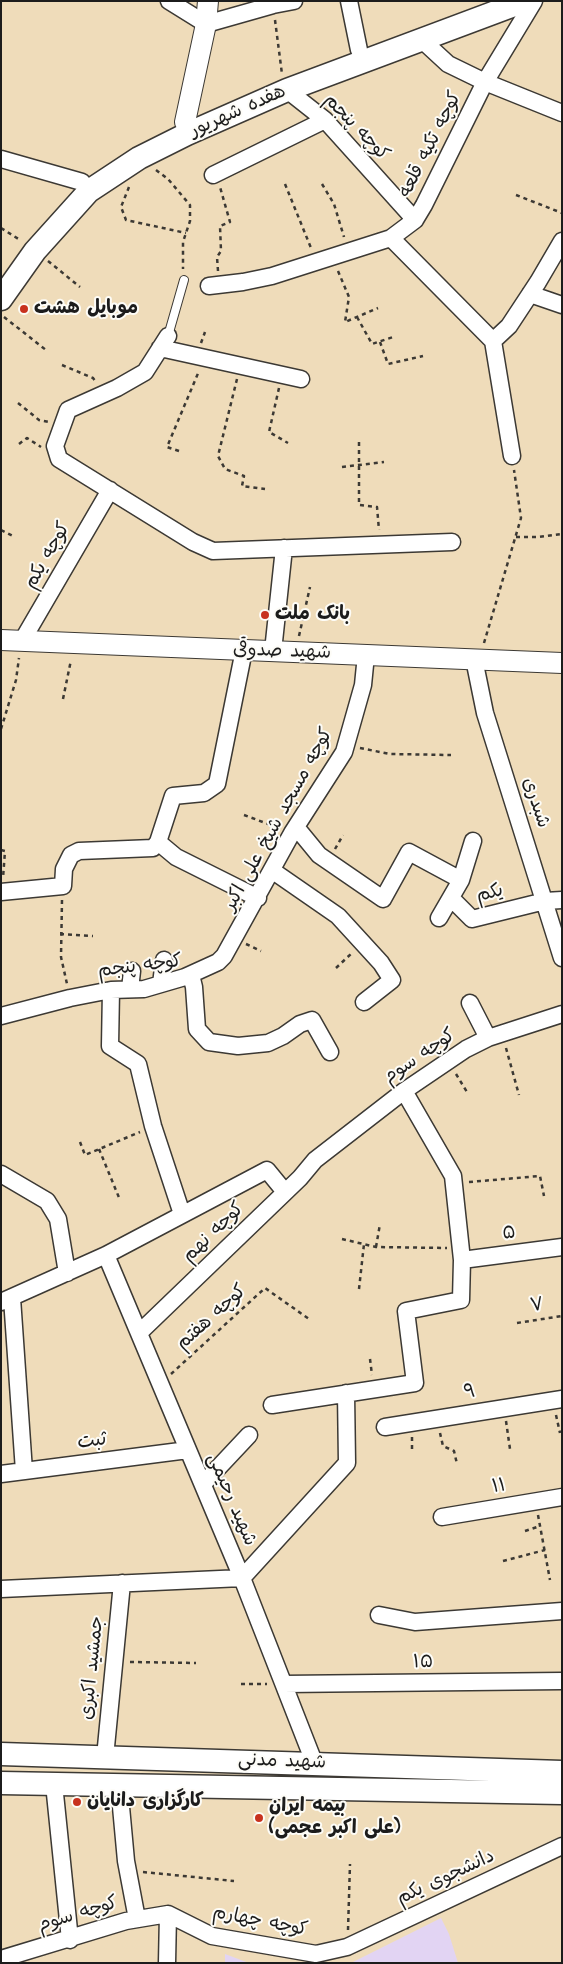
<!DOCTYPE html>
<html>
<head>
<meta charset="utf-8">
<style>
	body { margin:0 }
	#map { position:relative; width:563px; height:1964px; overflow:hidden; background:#efdcba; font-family:"Architects Daughter",sans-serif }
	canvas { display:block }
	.frame { position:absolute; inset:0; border:2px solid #1c1c1c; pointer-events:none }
</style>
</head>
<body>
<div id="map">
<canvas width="563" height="1964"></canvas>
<div class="frame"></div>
</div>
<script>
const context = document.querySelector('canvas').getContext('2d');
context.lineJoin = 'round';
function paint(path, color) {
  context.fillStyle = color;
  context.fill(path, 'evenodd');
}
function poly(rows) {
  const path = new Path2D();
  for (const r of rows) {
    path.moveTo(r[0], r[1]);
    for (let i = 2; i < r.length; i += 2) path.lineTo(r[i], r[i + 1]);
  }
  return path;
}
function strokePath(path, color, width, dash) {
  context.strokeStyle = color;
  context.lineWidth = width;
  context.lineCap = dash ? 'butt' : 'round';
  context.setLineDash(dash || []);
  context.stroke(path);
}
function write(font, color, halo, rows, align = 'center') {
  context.font = font + ' "Architects Daughter","Playpen Sans Arabic",sans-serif';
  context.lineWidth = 4;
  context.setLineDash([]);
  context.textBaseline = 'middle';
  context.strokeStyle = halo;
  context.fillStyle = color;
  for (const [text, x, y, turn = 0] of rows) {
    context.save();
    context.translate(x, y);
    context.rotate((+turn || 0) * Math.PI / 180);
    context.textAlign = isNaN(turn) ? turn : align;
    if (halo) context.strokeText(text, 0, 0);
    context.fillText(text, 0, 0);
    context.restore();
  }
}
const built = poly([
	[441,1918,449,1934,458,1963,351,1963],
	[225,1954,249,1963,225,1963]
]);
const path = poly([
	[275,20,282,74],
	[156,170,168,179,190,205,190,221,183,242,183,269],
	[285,184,311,248],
	[322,184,334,204,344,237],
	[129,187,121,207,126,220,186,233],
	[516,195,562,213],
	[1,228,20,240],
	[48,261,80,287],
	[218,271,217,257,221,251,220,226,230,222,220,187],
	[338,271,349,297,345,322,378,308],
	[4,317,46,350],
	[357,317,372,344,393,337],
	[380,342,388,364,423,356],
	[201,343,205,332],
	[62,365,93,378,96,382],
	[237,379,218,456,225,469,244,476,242,486,265,489],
	[279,388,269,432,288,443],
	[18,403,39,420,49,422],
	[359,442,359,505,377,507,379,530],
	[19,444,27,438,41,447],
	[179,451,167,447,199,371],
	[342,467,384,462],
	[1,530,13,536],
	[516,537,538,537,562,534],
	[299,636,310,587],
	[484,643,521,518,514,470],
	[63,699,71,660],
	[1,729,16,680,19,658],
	[360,748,390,754,451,755],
	[244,815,279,828],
	[335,849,343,835],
	[1,850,5,851,3,878],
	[62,900,61,957,67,984],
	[60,934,93,936],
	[246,944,261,951],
	[336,968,353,952],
	[506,1048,519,1095],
	[456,1074,467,1092],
	[80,1142,85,1155,140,1132],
	[99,1149,120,1200],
	[469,1182,540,1176,544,1196],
	[342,1239,376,1247,447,1248],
	[376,1247,380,1224],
	[359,1289,364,1244],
	[517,1323,562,1316],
	[370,1359,372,1375],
	[171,1374,265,1288,309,1319],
	[556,1415,560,1433],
	[506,1421,510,1449],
	[440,1433,443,1446,454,1451,457,1464],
	[412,1437,412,1453],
	[538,1515,550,1580],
	[525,1531,540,1526],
	[503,1561,545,1550],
	[130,1662,196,1663],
	[241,1684,267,1684],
	[143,1872,234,1881],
	[348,1930,350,1864]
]);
const service = poly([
	[168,336,184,280]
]);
const minor = poly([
	[169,1,206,24,273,5,294,1],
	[349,1,359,50],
	[422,40,448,64,485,82,562,113],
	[287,90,325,120,415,220],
	[1,159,82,182],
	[213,175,325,120],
	[391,238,493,341,512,456],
	[209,286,243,282,272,276,391,238,415,220,424,205,485,82,534,1],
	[530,294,562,305],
	[168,336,145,372,117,388,68,410,55,446,59,459,193,542,213,551,452,542],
	[493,341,509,326,538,282,562,241],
	[160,348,301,379],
	[22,641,110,490],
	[273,651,284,548],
	[474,659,485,713,562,958],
	[296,827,319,855,383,899,409,852,461,880],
	[158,842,176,857,258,898],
	[273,871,338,916,381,963,392,980,364,1002],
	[1,892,63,886,64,869,71,855,79,851,153,848,158,842,173,796,204,793,217,784,244,650],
	[451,898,472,919,545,901,562,900],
	[439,918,461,880,473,841],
	[185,977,218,962,224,956,292,833,344,752,363,685,366,655],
	[161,984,164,960],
	[130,989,132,971],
	[111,990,110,1046,138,1064,153,1126,182,1214],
	[470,1003,488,1038],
	[1,1016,70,998,111,990,144,989,185,977,192,979,194,987,197,1029,209,1042,238,1046,268,1043,283,1036,300,1024,312,1020,330,1052],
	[1,1174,47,1201,58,1219,67,1273],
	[106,1255,242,1578,314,1762],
	[462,1260,562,1247],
	[12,1298,24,1471],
	[1,1302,106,1255,267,1170,285,1192],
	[139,1333,300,1178,315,1160,404,1091,466,1049,488,1038,562,1014],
	[272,1405,415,1383,406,1311,461,1300,462,1260,453,1176,404,1091],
	[385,1427,562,1399],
	[1,1474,188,1450],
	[203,1484,249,1435],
	[442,1517,562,1497],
	[1,1589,242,1578,347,1463,346,1393],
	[379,1615,415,1622,562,1611],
	[284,1684,562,1681],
	[105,1757,122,1583],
	[54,1784,70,1940],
	[119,1785,126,1861,137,1919],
	[168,1914,212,1936,316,1954,347,1947,562,1846],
	[1,1959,126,1921,168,1914],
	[167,1963,168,1914]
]);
const tertiary = poly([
	[185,122,206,24,208,1],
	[1,640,562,663]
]);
const secondary = poly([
	[1,299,35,251,89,191,139,158,187,134,287,90,525,1],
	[1,1754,562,1772],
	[1,1783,562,1793]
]);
const markers = [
	[24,309,5,"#c8321e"],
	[265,615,5,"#c8321e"],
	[77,1802,5,"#c8321e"],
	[259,1818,5,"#c8321e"]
];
const streetNames = [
	["هفده شهریور",238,112,-24],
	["کوچه پنجم",356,128,46],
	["کوچه تکیه قلعه",431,145,-63],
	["کوچه یکم",48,556,-60],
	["شهید صدوقی",282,652,2],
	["شبدری",535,803,72],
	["کوچه مسجد شیخ علی اکبر",279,820,-61],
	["یکم",490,894,-13],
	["کوچه پنجم",140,967,-7],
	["کوچه سوم",420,1057,-34],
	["کوچه نهم",214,1233,-44],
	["۵",509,1234,-7],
	["۷",537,1306,-9],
	["کوچه هفتم",212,1318,-42],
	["۹",470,1393,-9],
	["ثبت",92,1442,-7],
	["۱۱",499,1487,-10],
	["شهید رحیمی",231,1500,67],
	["۱۵",423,1663,-1],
	["جمشید اکبری",93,1668,-84],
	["شهید مدنی",282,1762,2],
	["دانشجوی یکم",446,1878,-25],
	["کوچه سوم",78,1915,-17],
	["کوچه چهارم",260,1922,11]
];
const poiNames = [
	["موبایل هشت",34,309],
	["بانک ملت",275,615],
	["کارگزاری دانایان",87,1802],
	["بیمه ایران",269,1807],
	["(علی اکبر عجمی)",269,1829]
];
paint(built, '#e2d4f3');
strokePath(service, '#3c3934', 10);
strokePath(minor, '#3c3934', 19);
strokePath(tertiary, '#3c3934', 22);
strokePath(secondary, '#3c3934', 25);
strokePath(path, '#3c3934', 2.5, [4, 4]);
strokePath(service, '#fff', 8);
strokePath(minor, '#fff', 16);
strokePath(tertiary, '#fff', 20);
strokePath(secondary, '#fff', 22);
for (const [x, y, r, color] of markers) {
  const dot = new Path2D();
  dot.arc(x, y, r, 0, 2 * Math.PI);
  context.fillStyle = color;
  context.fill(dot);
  strokePath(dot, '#fdfcf7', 2);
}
write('19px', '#1c1c1c', '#fdfcf7', streetNames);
write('bold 19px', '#1c1c1c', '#fdfcf7', poiNames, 'left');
</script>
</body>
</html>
